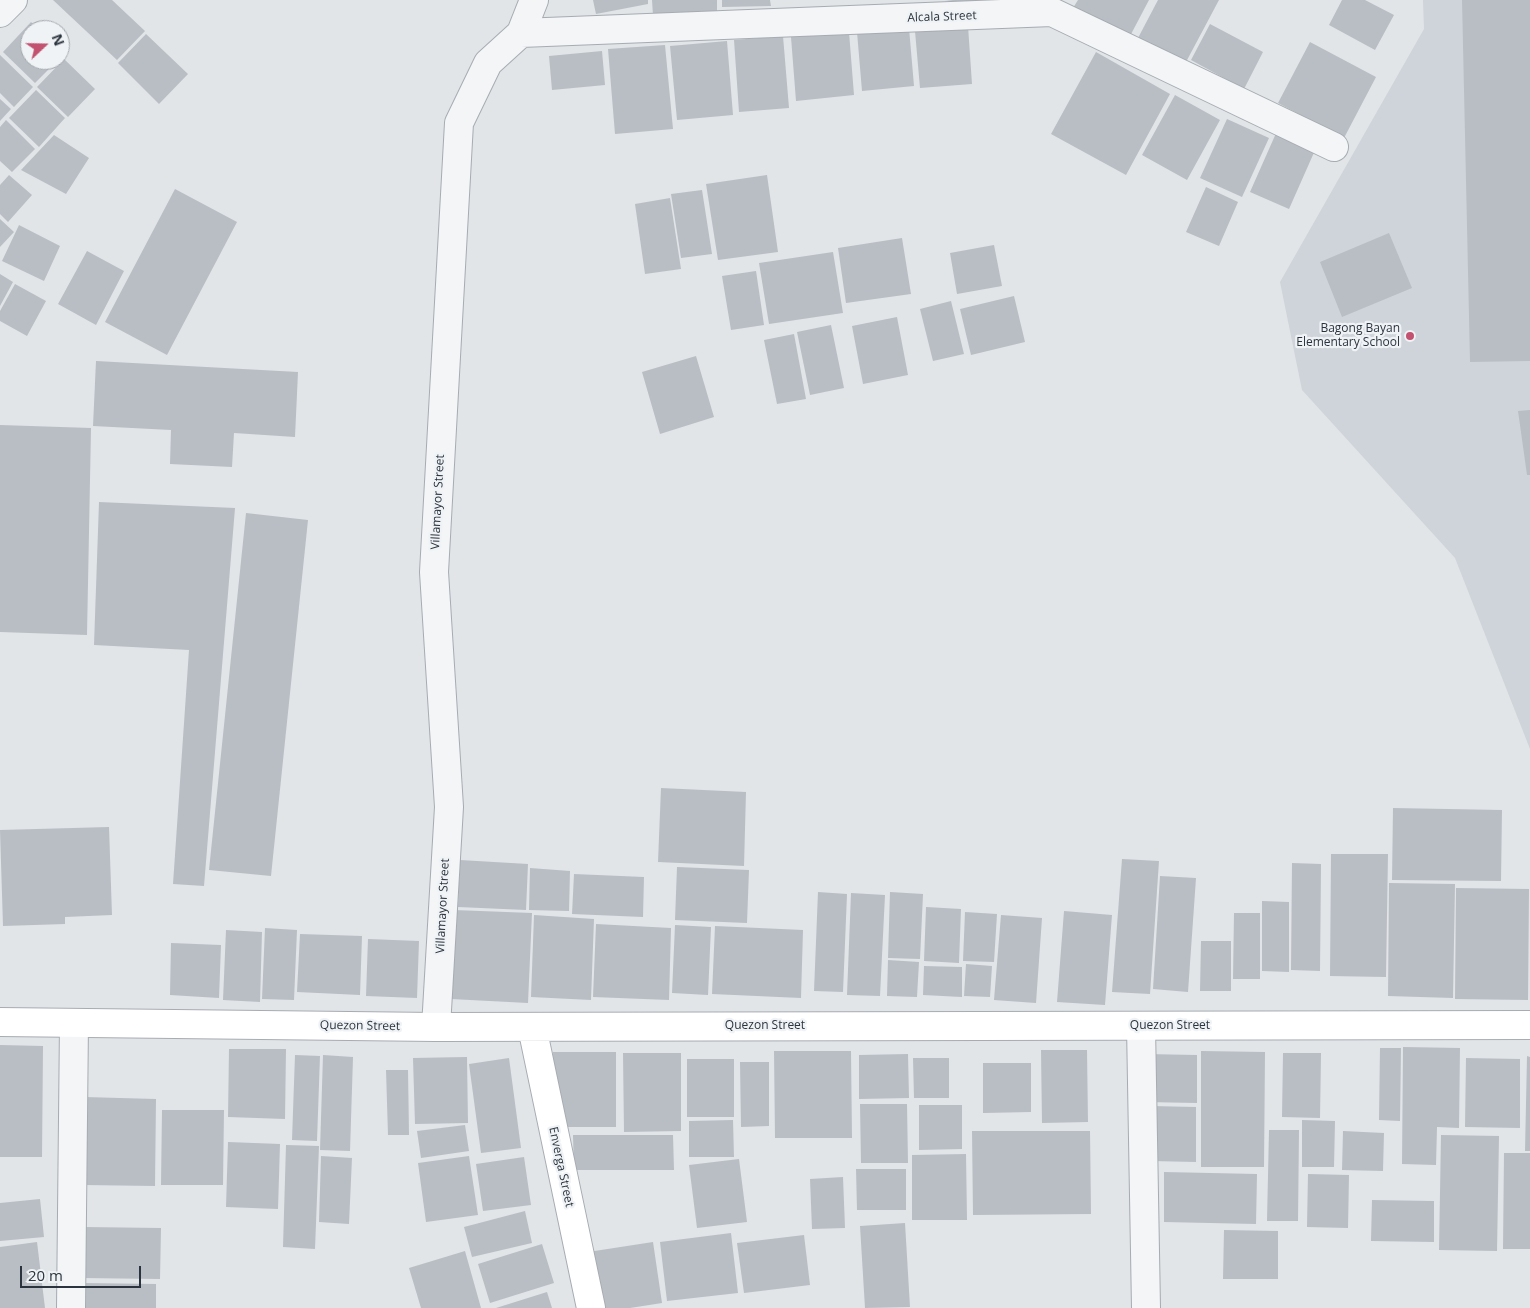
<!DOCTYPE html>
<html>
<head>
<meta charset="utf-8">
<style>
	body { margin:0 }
	#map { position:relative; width:1530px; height:1308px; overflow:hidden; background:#e1e5e8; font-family:"Open Sans",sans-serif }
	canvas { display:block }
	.north { position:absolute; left:20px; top:20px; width:50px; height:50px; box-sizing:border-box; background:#f0f3f6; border:1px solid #a1a7ac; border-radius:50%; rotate:69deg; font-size:14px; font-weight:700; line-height:20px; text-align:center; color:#2b343e }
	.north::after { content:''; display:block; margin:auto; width:18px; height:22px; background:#c2526f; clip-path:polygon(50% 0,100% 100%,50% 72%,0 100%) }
	.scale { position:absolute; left:20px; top:1266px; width:121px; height:22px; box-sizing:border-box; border:2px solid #2b343e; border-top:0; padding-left:6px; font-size:15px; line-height:18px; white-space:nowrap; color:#2b343e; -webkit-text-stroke:4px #f0f3f6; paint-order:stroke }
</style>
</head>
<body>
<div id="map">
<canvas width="1530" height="1308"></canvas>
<div class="north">N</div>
<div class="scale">20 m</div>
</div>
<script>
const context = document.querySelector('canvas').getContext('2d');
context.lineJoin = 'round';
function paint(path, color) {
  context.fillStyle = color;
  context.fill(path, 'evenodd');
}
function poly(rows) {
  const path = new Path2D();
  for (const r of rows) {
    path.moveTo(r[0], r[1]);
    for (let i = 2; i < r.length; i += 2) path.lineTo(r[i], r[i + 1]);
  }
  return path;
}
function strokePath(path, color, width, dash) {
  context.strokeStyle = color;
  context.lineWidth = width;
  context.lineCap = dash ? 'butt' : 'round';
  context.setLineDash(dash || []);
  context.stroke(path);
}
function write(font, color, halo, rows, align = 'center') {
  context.font = font + ' "Open Sans",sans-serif';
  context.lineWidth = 4.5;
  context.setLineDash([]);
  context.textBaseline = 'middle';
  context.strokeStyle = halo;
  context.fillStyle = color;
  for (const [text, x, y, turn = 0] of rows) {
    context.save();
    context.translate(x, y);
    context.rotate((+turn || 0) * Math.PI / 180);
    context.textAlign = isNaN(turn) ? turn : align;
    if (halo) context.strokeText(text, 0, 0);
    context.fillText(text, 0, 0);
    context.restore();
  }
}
const built = poly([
	[1423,0,1530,0,1530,749,1455,558,1302,390,1280,282,1424,29]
]);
const building = poly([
	[53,0,112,0,145,31,117,60],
	[593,0,648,0,648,4,596,14],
	[652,0,717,0,717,13,653,16],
	[722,0,770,0,771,6,722,7],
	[945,0,993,0,993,6],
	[1078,0,1149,0,1129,38,1073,8],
	[1158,0,1219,0,1186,62,1138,38],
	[1342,0,1365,0,1394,15,1375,50,1329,25],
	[1462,0,1530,0,1530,361,1470,362],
	[31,22,39,30,30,30,30,60,58,60,35,83,3,52],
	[1210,24,1263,52,1244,89,1191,60],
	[968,26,972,84,920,88,915,31],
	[909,28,914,86,862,91,857,32],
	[849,32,854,95,796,101,791,37],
	[146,34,188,74,159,104,118,63],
	[783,36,789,108,739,112,734,40],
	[727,41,733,115,677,120,670,46],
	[1310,42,1376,77,1344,138,1278,103],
	[665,45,673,129,615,134,608,49],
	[602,51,605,85,552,90,549,56],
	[1096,52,1170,94,1126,175,1051,134],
	[0,55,33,87,14,107,0,93],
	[64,59,95,89,68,117,37,87],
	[36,90,65,118,39,147,9,118],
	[1175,95,1220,120,1187,180,1142,155],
	[0,99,11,109,0,121],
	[1227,119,1269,138,1242,197,1200,178],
	[6,120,35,149,12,172,0,161,0,127],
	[1277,131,1316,148,1289,209,1250,192],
	[54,135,89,158,66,194,21,170],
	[9,175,32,195,8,222,0,214,0,185],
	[767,175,778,252,718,260,706,184],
	[1206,187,1238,202,1219,246,1186,232],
	[175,189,237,222,167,355,105,322],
	[702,190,712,254,681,258,671,194],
	[670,198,681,269,645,274,635,204],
	[0,219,14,232,0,247],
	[19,225,60,246,44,281,2,261],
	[1389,233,1412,288,1342,317,1320,262],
	[902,238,911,294,846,303,838,248],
	[994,245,1002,286,957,294,950,253],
	[87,251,124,271,96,325,58,304],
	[833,252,843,313,769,324,759,263],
	[756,271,764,325,731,330,722,276],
	[0,274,13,282,0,306],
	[15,284,46,301,27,336,0,321,0,311],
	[1014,296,1025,342,971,355,960,309],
	[951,301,964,354,933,361,920,309],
	[897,317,908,375,863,384,852,326],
	[831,325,844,388,810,395,797,332],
	[794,334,806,399,777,404,764,340],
	[696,356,714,417,660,434,642,372],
	[96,361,298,372,295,437,234,433,232,467,170,464,171,430,93,426],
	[1530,410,1530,475,1527,475,1518,411],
	[0,425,91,428,87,635,0,632],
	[99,502,235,508,204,886,173,884,189,650,94,645],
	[246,513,308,520,271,876,209,870],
	[661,788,746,792,744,866,658,862],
	[1393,808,1502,810,1501,881,1392,880],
	[109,827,112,915,65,917,65,924,3,926,0,830],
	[1331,854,1388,854,1386,977,1330,976],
	[1122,859,1159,861,1150,994,1112,992],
	[460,860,528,864,526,910,458,907],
	[1292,863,1321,864,1320,971,1291,970],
	[677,867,749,870,747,923,675,920],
	[530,868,570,871,569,911,529,910],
	[574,874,644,877,643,917,572,914],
	[1160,876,1196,878,1188,992,1153,989],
	[1389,883,1455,884,1453,998,1388,996],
	[1456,888,1529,889,1528,1000,1455,999],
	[818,892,847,894,843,992,814,991],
	[890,892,923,894,920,959,888,958],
	[851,893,885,895,880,996,847,995],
	[1262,901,1289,902,1289,972,1262,971],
	[926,907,961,909,959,963,924,961],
	[454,910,532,913,528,1003,451,999],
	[1064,911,1112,915,1105,1005,1057,1002],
	[965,912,997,914,994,962,963,961],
	[1234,913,1260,913,1260,979,1233,979],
	[534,915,594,919,591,1000,531,997],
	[1001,915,1042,918,1036,1003,994,1000],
	[596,924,671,928,669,1000,593,997],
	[675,925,711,927,708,995,672,993],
	[715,926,803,930,801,998,712,994],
	[265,928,297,930,294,1000,262,999],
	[226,930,262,932,260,1002,223,1000],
	[300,934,362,936,360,995,297,992],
	[368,939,419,941,417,998,366,996],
	[1201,941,1231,941,1231,991,1200,991],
	[171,943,221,945,219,998,170,995],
	[888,960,919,962,917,997,887,996],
	[966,964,992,966,990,997,964,996],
	[924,966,962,967,962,997,923,995],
	[0,1045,43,1046,42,1157,0,1157],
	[1403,1047,1460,1048,1459,1128,1437,1127,1436,1165,1402,1164],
	[1380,1048,1401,1048,1400,1121,1379,1120],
	[229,1049,286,1049,285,1119,228,1117],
	[1041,1050,1087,1050,1088,1122,1042,1123],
	[774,1051,851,1051,852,1138,775,1138],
	[1201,1051,1265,1052,1264,1167,1201,1167],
	[553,1052,616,1052,616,1127,554,1127],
	[623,1053,681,1053,681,1131,624,1132],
	[1283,1053,1321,1053,1320,1118,1282,1117],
	[908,1054,909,1098,859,1099,859,1055],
	[1145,1054,1197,1055,1197,1103,1145,1102],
	[295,1055,320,1056,317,1141,292,1140],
	[323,1055,353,1057,350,1151,320,1150],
	[1527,1056,1530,1057,1530,1151,1525,1151],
	[467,1057,468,1123,415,1124,413,1058],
	[509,1058,521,1148,481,1153,469,1064],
	[913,1058,949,1058,949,1098,914,1098],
	[1466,1058,1520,1059,1520,1128,1465,1127],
	[687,1059,734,1059,734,1117,687,1117],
	[740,1062,769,1062,769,1126,741,1127],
	[983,1063,1031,1063,1031,1112,983,1113],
	[386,1070,408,1070,409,1135,388,1135],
	[84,1097,156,1099,155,1186,83,1185],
	[860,1104,907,1104,908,1163,861,1163],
	[919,1105,962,1105,962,1149,919,1150],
	[1151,1106,1196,1107,1196,1162,1151,1161],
	[162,1110,224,1110,223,1185,161,1185],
	[733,1120,734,1157,689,1157,689,1121],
	[1302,1120,1335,1121,1334,1167,1302,1167],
	[465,1125,469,1151,421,1158,417,1131],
	[1269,1130,1299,1130,1298,1221,1267,1221],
	[972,1131,1090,1131,1091,1214,973,1215],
	[1343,1131,1384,1133,1383,1171,1342,1170],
	[573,1135,673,1135,674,1170,574,1170],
	[1441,1135,1499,1136,1497,1251,1439,1250],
	[228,1142,280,1144,278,1209,226,1207],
	[286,1145,319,1146,315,1249,283,1247],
	[1504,1153,1530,1153,1530,1249,1503,1249],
	[966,1154,967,1220,912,1220,912,1155],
	[321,1156,352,1158,349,1224,319,1222],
	[469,1156,478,1215,426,1222,418,1163],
	[524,1157,531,1205,483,1211,476,1164],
	[739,1159,747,1222,697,1228,689,1165],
	[856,1169,906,1169,906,1210,857,1210],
	[1164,1172,1257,1174,1256,1224,1164,1222],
	[1308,1174,1349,1175,1348,1228,1307,1227],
	[843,1177,845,1228,812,1229,810,1179],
	[40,1199,44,1237,0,1241,0,1203],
	[1372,1200,1434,1201,1434,1242,1371,1241],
	[525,1211,532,1243,472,1257,464,1227],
	[905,1223,910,1307,865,1308,860,1226],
	[83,1227,161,1228,160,1279,82,1278],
	[1224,1230,1278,1231,1278,1279,1223,1279],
	[731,1233,738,1293,667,1301,660,1242],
	[804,1235,810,1285,744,1293,737,1243],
	[37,1242,45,1308,0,1308,0,1247],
	[653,1242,662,1303,630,1308,596,1308,588,1252],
	[542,1244,554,1283,490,1303,478,1264],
	[465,1251,481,1308,421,1308,409,1268],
	[82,1283,156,1284,156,1308,81,1308],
	[547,1292,552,1308,496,1308]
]);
const street = poly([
	[0,13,13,0],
	[521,33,1052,12,1334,147],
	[1141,1026,1146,1308],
	[436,1027,449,807,434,572,459,123,488,63,521,33,534,0],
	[71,1308,74,1023]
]);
const secondary = poly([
	[0,1022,436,1027,1530,1025],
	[532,1027,591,1308]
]);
const markers = [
	[1410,336,5,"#c2526f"]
];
const streetNames = [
	["Alcala Street",942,17,-2],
	["Villamayor Street",438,502,-87],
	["Villamayor Street",443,906,-87],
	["Quezon Street",360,1026,1],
	["Quezon Street",765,1026],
	["Quezon Street",1170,1026],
	["Enverga Street",561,1167,78]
];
const poiNames = [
	["Bagong Bayan",1400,329],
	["Elementary School",1400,343]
];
paint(built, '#cfd4da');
paint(building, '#b9bec5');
strokePath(street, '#a7acb2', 30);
strokePath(secondary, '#a7acb2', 30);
strokePath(street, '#f3f5f7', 28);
strokePath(secondary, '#fff', 28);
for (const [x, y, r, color] of markers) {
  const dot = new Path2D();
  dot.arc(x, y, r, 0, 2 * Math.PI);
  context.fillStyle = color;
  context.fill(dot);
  strokePath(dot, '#f0f3f6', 2);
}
write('12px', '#2b343e', '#f0f3f6', streetNames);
write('12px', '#2b343e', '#f0f3f6', poiNames, 'right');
</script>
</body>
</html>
